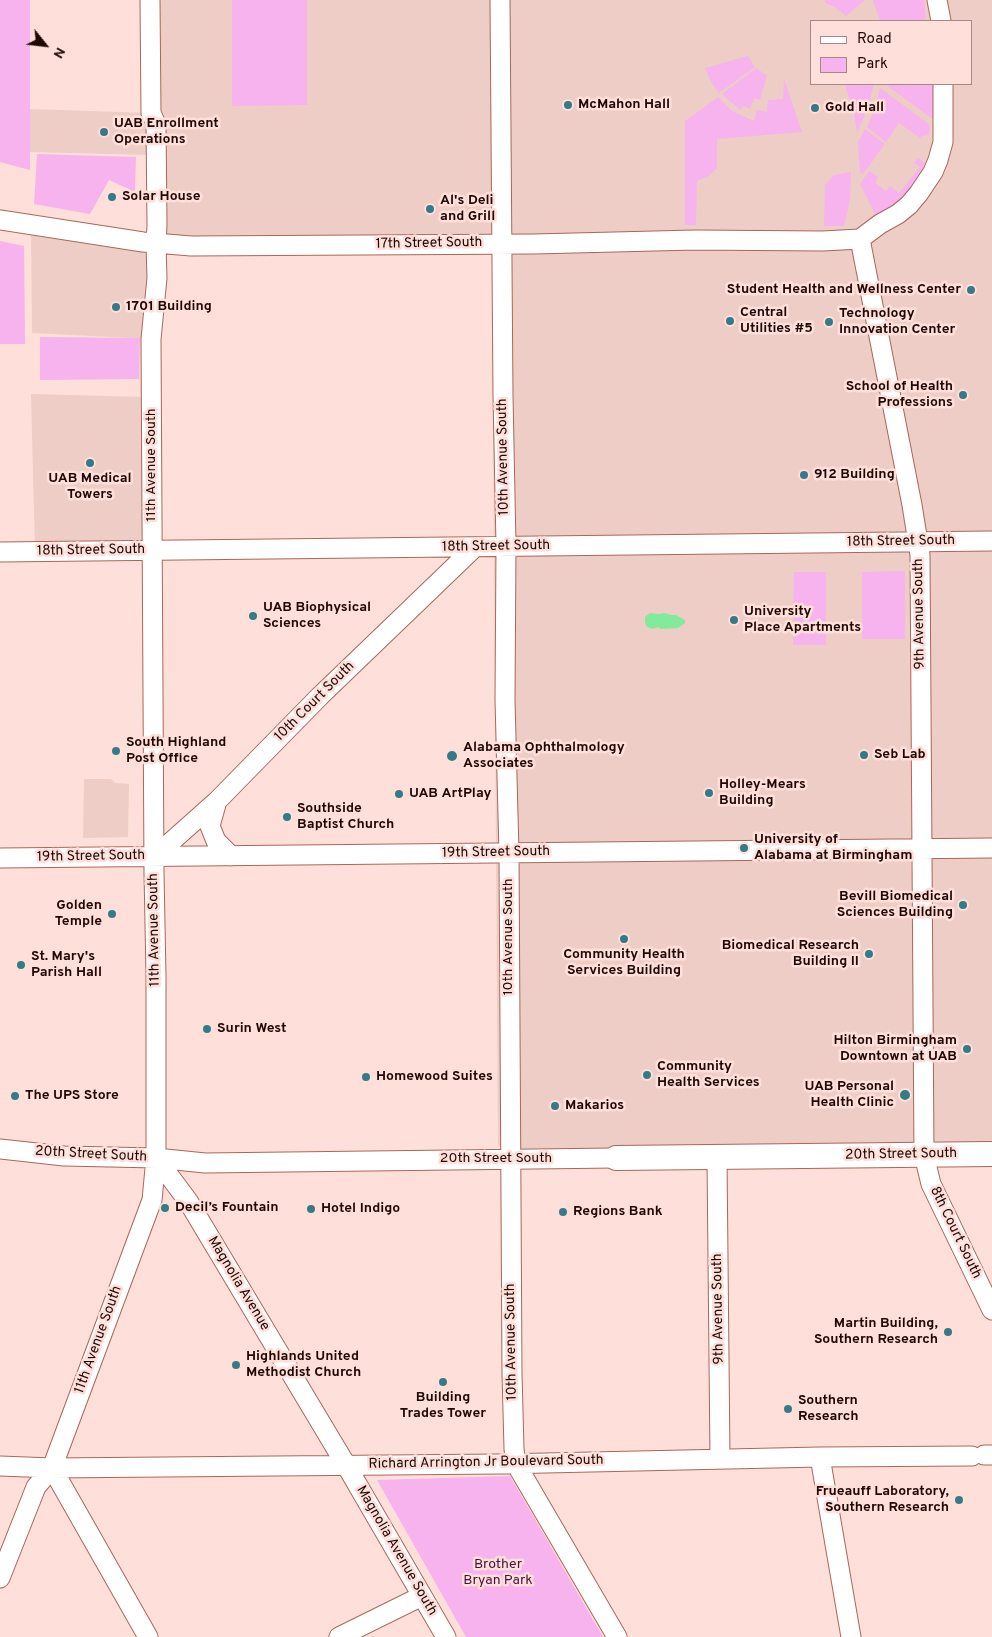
<!DOCTYPE html>
<html>
<head>
<meta charset="utf-8">
<style>
	body { margin:0 }
	#map { position:relative; width:992px; height:1637px; overflow:hidden; background:#fedfd9; font-family:Overpass,sans-serif }
	canvas { display:block }
	.legend { position:absolute; left:810px; top:20px; width:162px; height:65px; box-sizing:border-box; background:#fedfd9; border:1px solid #a68984; margin:0; padding:6px 9px; list-style:none; font-size:15px; color:#210805 }
	.legend li { display:flex; align-items:center; gap:10px; height:25px }
	.legend b { width:25px; border:1px solid #a68984 }
	.north { position:absolute; left:20px; top:20px; width:50px; height:50px; -webkit-text-stroke:4px #fedfd9; paint-order:stroke; rotate:119deg; font-size:14px; font-weight:700; line-height:20px; text-align:center; color:#210805 }
	.north::after { content:''; display:block; margin:auto; width:18px; height:22px; background:#210805; clip-path:polygon(50% 0,100% 100%,50% 72%,0 100%) }
</style>
</head>
<body>
<div id="map">
<canvas width="992" height="1637"></canvas>
<ul class="legend">
<li><b style="height:6px;background:#fff"></b>Road</li>
<li><b style="height:14px;background:#f6b3ee"></b>Park</li>
</ul>
<div class="north">N</div>
</div>
<script>
const context = document.querySelector('canvas').getContext('2d');
context.lineJoin = 'round';
function paint(path, color) {
  context.fillStyle = color;
  context.fill(path, 'evenodd');
}
function poly(rows) {
  const path = new Path2D();
  for (const r of rows) {
    path.moveTo(r[0], r[1]);
    for (let i = 2; i < r.length; i += 2) path.lineTo(r[i], r[i + 1]);
  }
  return path;
}
function strokePath(path, color, width, dash) {
  context.strokeStyle = color;
  context.lineWidth = width;
  context.lineCap = dash ? 'butt' : 'round';
  context.setLineDash(dash || []);
  context.stroke(path);
}
function write(font, color, halo, rows, align = 'center') {
  context.font = font + ' Overpass,sans-serif';
  context.lineWidth = 5;
  context.setLineDash([]);
  context.textBaseline = 'middle';
  context.strokeStyle = halo;
  context.fillStyle = color;
  for (const [text, x, y, turn = 0] of rows) {
    context.save();
    context.translate(x, y);
    context.rotate((+turn || 0) * Math.PI / 180);
    context.textAlign = isNaN(turn) ? turn : align;
    if (halo) context.strokeText(text, 0, 0);
    context.fillText(text, 0, 0);
    context.restore();
  }
}
const built = poly([
	[150,0,992,0,992,1149,504,1151,498,1144,492,255,329,253,156,244,153,550,35,552,31,394,142,397,151,339,32,333,31,226,149,242,150,155,30,152,30,109,150,113],
	[811,21,971,21,971,84,811,84],
	[84,779,111,779,115,783,129,784,128,837,83,838]
]);
const green = poly([
	[0,0,30,0,30,170,0,162],
	[232,0,307,0,307,105,232,106],
	[825,0,865,0,846,16,835,7,825,3],
	[873,0,924,0,926,21,880,21],
	[748,56,755,67,719,93,712,84,705,68],
	[756,68,763,73,767,75,760,100,754,98,750,109,743,106,741,110,739,109,722,94],
	[784,79,802,132,717,139,717,168,709,176,697,181,696,225,685,225,685,121,718,97,732,111,754,121,757,110,767,112,768,100,783,99],
	[845,84,874,84,868,107,857,133,854,114],
	[885,84,934,84,934,120,893,90],
	[880,88,930,125,929,135,922,136,920,138,899,123,886,142,867,127,875,109],
	[865,129,885,144,863,174,860,173,858,142],
	[37,154,136,157,135,192,109,180,90,214,34,204],
	[918,158,924,162,925,169,905,197,896,204,876,216,860,184,869,171,878,177,875,183,886,191,890,186,899,193,920,167,914,163],
	[851,172,850,200,844,226,824,226,825,185,834,175],
	[0,241,24,246,25,344,0,344],
	[40,337,140,338,139,379,40,380],
	[905,571,905,639,862,639,862,572],
	[794,572,826,572,826,645,793,645],
	[510,1476,603,1637,466,1637,377,1480]
]);
const water = poly([
	[650,613,659,614,665,613,671,615,676,615,685,620,685,623,678,628,661,629,658,627,652,629,646,626,645,623,645,617]
]);
const minor = poly([
	[500,0,503,395,506,546,505,700,509,853,512,1373,514,1449,516,1464,617,1637],
	[937,0,941,21],
	[0,220,143,242,191,246,534,244,695,240,823,241,860,239],
	[860,239,912,505,920,555,924,1155,931,1184,992,1310],
	[860,239,880,224,898,214,909,205,919,193,933,172,938,160,943,142,943,84],
	[0,552,992,541],
	[217,801,210,826,216,841,231,856],
	[154,857,218,800,320,696,475,547],
	[0,858,992,848],
	[0,1149,64,1156,156,1158,205,1163,616,1158],
	[156,1158,188,1201,346,1465,446,1637],
	[717,1158,720,1459],
	[984,1455,992,1455],
	[820,1457,851,1637],
	[0,1466,52,1468,500,1464,820,1457,972,1456],
	[0,1578,36,1487,52,1468],
	[148,1637,52,1468,152,1200,156,1158,156,976,154,872,151,339,157,278,156,244,157,225,156,124,151,113,150,0],
	[339,1637,422,1596]
]);
const major = poly([
	[616,1158,992,1154]
]);
const markers = [
	[568,105,5,"#357b87"],
	[815,108,5,"#357b87"],
	[104,132,5,"#357b87"],
	[112,197,5,"#357b87"],
	[430,209,5,"#357b87"],
	[971,290,5,"#357b87"],
	[116,307,5,"#357b87"],
	[730,321,5,"#357b87"],
	[829,322,5,"#357b87"],
	[963,395,5,"#357b87"],
	[90,463,5,"#357b87"],
	[804,475,5,"#357b87"],
	[253,616,5,"#357b87"],
	[734,620,5,"#357b87"],
	[116,751,5,"#357b87"],
	[864,755,5,"#357b87"],
	[452,756,6,"#357b87"],
	[709,793,5,"#357b87"],
	[399,794,5,"#357b87"],
	[287,817,5,"#357b87"],
	[744,848,5,"#357b87"],
	[963,905,5,"#357b87"],
	[112,914,5,"#357b87"],
	[624,939,5,"#357b87"],
	[869,954,5,"#357b87"],
	[21,965,5,"#357b87"],
	[207,1029,5,"#357b87"],
	[967,1049,5,"#357b87"],
	[647,1075,5,"#357b87"],
	[366,1077,5,"#357b87"],
	[905,1095,6,"#357b87"],
	[15,1096,5,"#357b87"],
	[555,1106,5,"#357b87"],
	[165,1208,5,"#357b87"],
	[311,1209,5,"#357b87"],
	[563,1212,5,"#357b87"],
	[948,1332,5,"#357b87"],
	[236,1365,5,"#357b87"],
	[443,1382,5,"#357b87"],
	[788,1409,5,"#357b87"],
	[959,1500,5,"#357b87"]
];
const poiNames = [
	["McMahon Hall",578,105],
	["Gold Hall",825,108],
	["UAB Enrollment",114,124],
	["Operations",114,140],
	["Solar House",122,197],
	["Al's Deli",440,201],
	["and Grill",440,217],
	["Student Health and Wellness Center",961,290,"right"],
	["1701 Building",126,307],
	["Central",740,313],
	["Utilities #5",740,329],
	["Technology",839,314],
	["Innovation Center",839,330],
	["School of Health",953,387,"right"],
	["Professions",953,403,"right"],
	["912 Building",814,475],
	["UAB Medical",90,479,"center"],
	["Towers",90,495,"center"],
	["UAB Biophysical",263,608],
	["Sciences",263,624],
	["University",744,612],
	["Place Apartments",744,628],
	["South Highland",126,743],
	["Post Office",126,759],
	["Alabama Ophthalmology",463,748],
	["Associates",463,764],
	["Seb Lab",874,755],
	["Holley-Mears",719,785],
	["Building",719,801],
	["UAB ArtPlay",409,794],
	["Southside",297,809],
	["Baptist Church",297,825],
	["University of",754,840],
	["Alabama at Birmingham",754,856],
	["Bevill Biomedical",953,897,"right"],
	["Sciences Building",953,913,"right"],
	["Golden",102,906,"right"],
	["Temple",102,922,"right"],
	["Biomedical Research",859,946,"right"],
	["Building II",859,962,"right"],
	["Community Health",624,955,"center"],
	["Services Building",624,971,"center"],
	["St. Mary's",31,957],
	["Parish Hall",31,973],
	["Surin West",217,1029],
	["Hilton Birmingham",957,1041,"right"],
	["Downtown at UAB",957,1057,"right"],
	["Community",657,1067],
	["Health Services",657,1083],
	["Homewood Suites",376,1077],
	["UAB Personal",894,1087,"right"],
	["Health Clinic",894,1103,"right"],
	["The UPS Store",25,1096],
	["Makarios",565,1106],
	["Decil’s Fountain",175,1208],
	["Hotel Indigo",321,1209],
	["Regions Bank",573,1212],
	["Martin Building,",938,1324,"right"],
	["Southern Research",938,1340,"right"],
	["Highlands United",246,1357],
	["Methodist Church",246,1373],
	["Building",443,1398,"center"],
	["Trades Tower",443,1414,"center"],
	["Southern",798,1401],
	["Research",798,1417],
	["Frueauff Laboratory,",949,1492,"right"],
	["Southern Research",949,1508,"right"]
];
const streetNames = [
	["17th Street South",429,244,-1],
	["10th Avenue South",504,457,-91],
	["11th Avenue South",152,465,-90],
	["18th Street South",901,542,-1],
	["18th Street South",496,547,-1],
	["18th Street South",91,551,-1],
	["9th Avenue South",920,614,-91],
	["10th Court South",315,702,-45],
	["19th Street South",496,853,-1],
	["19th Street South",91,857,-1],
	["11th Avenue South",155,930,-91],
	["10th Avenue South",509,937,-90],
	["20th Street South",91,1155,3],
	["20th Street South",901,1155,-1],
	["20th Street South",496,1159],
	["8th Court South",955,1233,64],
	["Magnolia Avenue",238,1284,59],
	["9th Avenue South",719,1309,-91],
	["11th Avenue South",99,1340,-70],
	["10th Avenue South",512,1342,-91],
	["Richard Arrington Jr Boulevard South",486,1463,-1],
	["Magnolia Avenue South",396,1551,60]
];
const parkNames = [
	["Brother",498,1565],
	["Bryan Park",498,1581]
];
paint(built, '#eecdc6');
paint(green, '#f6b3ee');
paint(water, '#81ea9b');
strokePath(minor, '#a9675b', 21);
strokePath(major, '#a9675b', 26);
strokePath(minor, '#fff', 19);
strokePath(major, '#fff', 24);
for (const [x, y, r, color] of markers) {
  const dot = new Path2D();
  dot.arc(x, y, r, 0, 2 * Math.PI);
  context.fillStyle = color;
  context.fill(dot);
  strokePath(dot, '#fedfd9', 2);
}
write('bold 14px', '#210805', '#fedfd9', poiNames, 'left');
write('14px', '#210805', '#fedfd9', streetNames);
write('14px', '#450e42', '#fedfd9', parkNames);
</script>
</body>
</html>
